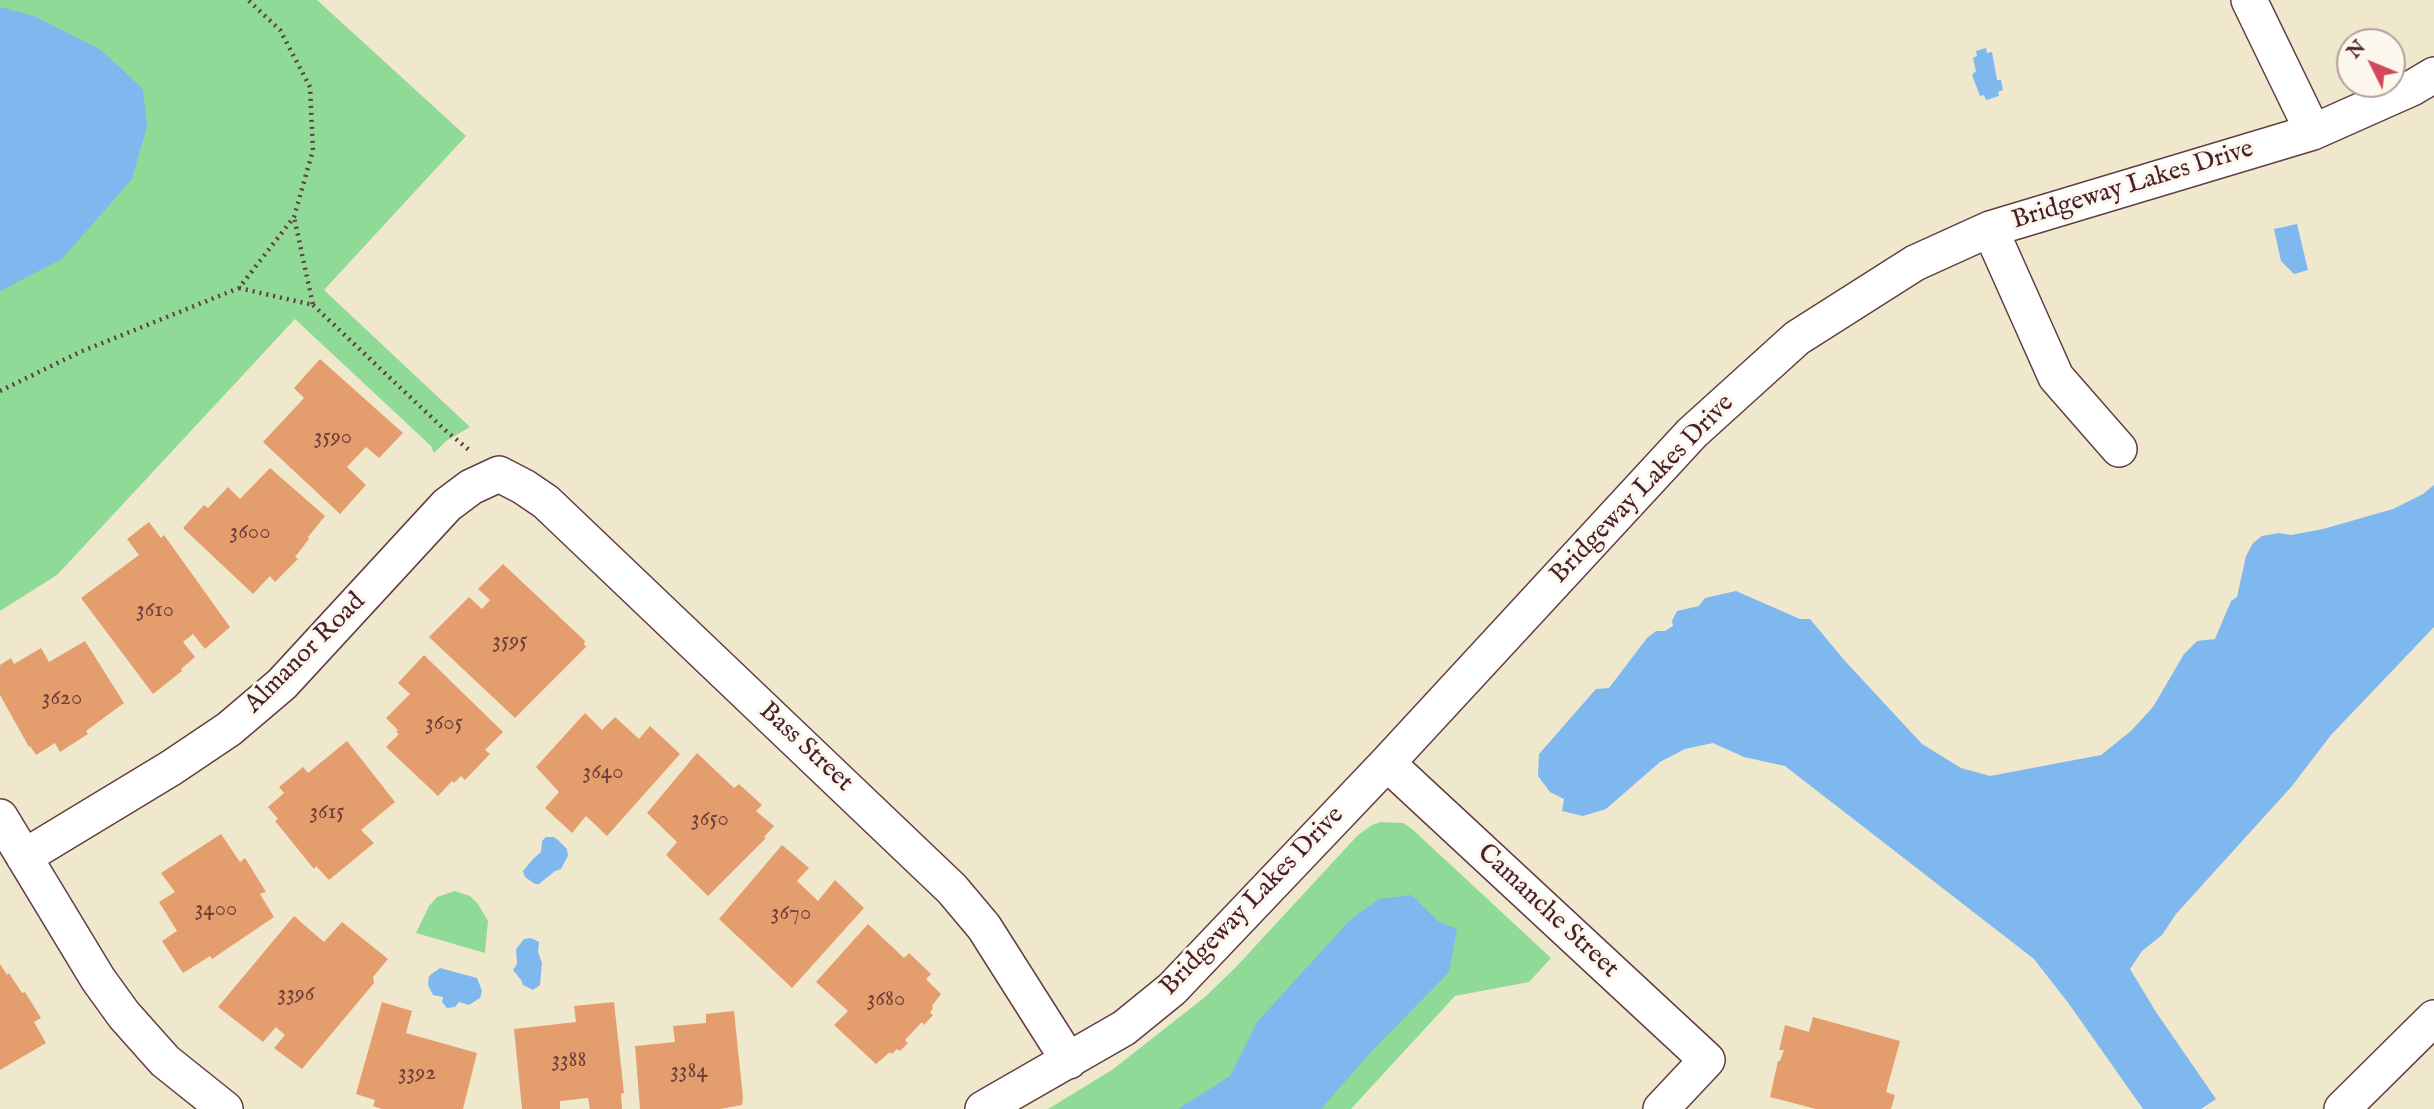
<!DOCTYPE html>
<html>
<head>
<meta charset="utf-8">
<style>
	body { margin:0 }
	#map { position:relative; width:2434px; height:1109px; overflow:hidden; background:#f0e8cd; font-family:"IM FELL English",serif }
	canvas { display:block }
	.north { position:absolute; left:2336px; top:28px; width:70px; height:70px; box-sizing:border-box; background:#fbf7ec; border:2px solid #b4a19f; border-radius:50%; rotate:313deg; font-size:19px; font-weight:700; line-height:28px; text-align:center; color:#4a1f2b }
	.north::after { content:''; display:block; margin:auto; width:24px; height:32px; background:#d1495b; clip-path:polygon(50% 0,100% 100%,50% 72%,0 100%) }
</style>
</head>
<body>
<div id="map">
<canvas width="2434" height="1109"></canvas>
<div class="north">N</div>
</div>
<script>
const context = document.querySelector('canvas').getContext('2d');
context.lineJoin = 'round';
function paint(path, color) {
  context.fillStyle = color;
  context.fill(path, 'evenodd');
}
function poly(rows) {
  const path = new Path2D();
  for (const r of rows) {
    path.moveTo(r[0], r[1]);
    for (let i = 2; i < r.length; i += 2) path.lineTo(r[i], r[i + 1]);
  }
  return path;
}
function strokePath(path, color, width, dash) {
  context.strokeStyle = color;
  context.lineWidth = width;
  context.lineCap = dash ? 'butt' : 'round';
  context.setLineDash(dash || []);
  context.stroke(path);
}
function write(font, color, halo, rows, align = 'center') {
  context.font = font + ' "IM FELL English",serif';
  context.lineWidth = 6;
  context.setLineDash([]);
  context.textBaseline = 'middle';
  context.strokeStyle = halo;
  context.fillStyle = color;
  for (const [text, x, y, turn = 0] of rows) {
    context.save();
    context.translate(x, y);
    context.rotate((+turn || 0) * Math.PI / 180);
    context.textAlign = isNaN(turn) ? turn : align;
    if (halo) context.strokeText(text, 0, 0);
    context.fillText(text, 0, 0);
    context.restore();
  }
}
const green = poly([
	[0,0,317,0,466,136,324,290,470,427,446,441,434,453,431,446,295,319,57,575,0,611],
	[1381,822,1403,823,1411,828,1551,958,1529,982,1455,996,1351,1109,1048,1109,1112,1070,1205,997,1236,967,1357,836,1372,825],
	[455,891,470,896,478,904,488,921,485,953,416,933,429,906,437,897]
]);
const water = poly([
	[0,7,34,16,101,50,143,89,147,126,132,179,62,259,0,291],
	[1986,48,1987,53,1992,52,1997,80,2001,80,2003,90,1998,92,1999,96,1986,100,1984,95,1980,96,1972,75,1976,71,1973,58,1977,56,1976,51],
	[2297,224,2308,270,2294,274,2281,261,2274,229],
	[2434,485,2434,627,2331,735,2292,786,2176,914,2162,935,2142,951,2130,969,2156,1012,2216,1099,2201,1109,2143,1109,2069,1004,2034,959,1785,766,1744,757,1713,743,1685,749,1660,762,1606,809,1583,816,1562,811,1564,799,1550,792,1538,776,1539,754,1596,689,1609,688,1647,638,1656,631,1665,631,1673,626,1672,621,1677,611,1699,606,1705,598,1736,591,1800,619,1810,619,1845,661,1922,744,1961,768,1990,776,2101,755,2131,731,2153,707,2184,654,2197,641,2215,639,2231,601,2237,597,2246,556,2253,543,2262,536,2279,533,2291,535,2323,529,2393,509,2423,494],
	[546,837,554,837,558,840,567,849,568,856,561,869,555,871,539,884,535,884,525,877,523,871,533,859,541,852,542,841],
	[1411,895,1438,921,1457,929,1449,972,1369,1054,1321,1109,1178,1109,1230,1076,1257,1022,1351,919,1379,899],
	[531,938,539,942,538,952,542,963,540,985,533,990,523,985,521,980,513,970,517,964,516,949,524,939],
	[440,968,477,978,482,991,480,998,469,1005,459,1002,455,1007,447,1008,442,1002,443,997,433,995,428,985,429,976]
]);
const building = poly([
	[320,359,403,433,379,458,366,447,347,467,366,485,340,514,263,442,304,398,294,388],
	[270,468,325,516,308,537,309,539,295,557,298,559,275,582,270,576,253,594,183,528,204,505,208,508,228,487,240,499],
	[149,522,161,538,164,535,230,627,205,649,193,634,183,642,195,657,181,669,182,671,153,694,81,598,139,555,127,539],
	[503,564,585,641,584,644,586,647,515,718,429,637,469,597,482,609,490,600,478,589],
	[85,641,124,703,86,731,88,734,60,752,55,743,36,755,30,746,29,747,0,695,0,665,11,658,14,664,41,648,49,662],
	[424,655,503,732,485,750,490,754,465,780,461,776,454,783,452,781,438,796,386,747,399,734,396,732,398,730,386,718,410,694,398,683],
	[585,713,602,730,615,717,639,739,650,726,680,754,607,836,586,816,572,833,545,808,559,792,536,767],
	[347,741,395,802,361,830,374,843,329,880,316,866,314,869,275,821,278,819,268,807,284,793,279,787,303,767,308,773],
	[697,753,734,788,739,784,762,805,756,811,774,826,764,837,766,838,708,896,666,855,677,842,647,813],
	[221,834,240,862,245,858,266,892,260,894,274,917,212,959,210,956,183,973,162,941,177,931,159,902,175,892,161,873],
	[782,845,809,868,797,881,818,901,835,880,864,908,792,988,719,919],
	[294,916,324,942,342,922,388,959,373,977,374,983,302,1069,274,1048,285,1035,276,1027,263,1042,218,1007],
	[868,924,904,958,909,953,931,974,926,979,941,994,932,1006,933,1008,930,1013,933,1015,924,1025,922,1022,905,1040,908,1043,900,1051,897,1049,892,1054,890,1052,876,1064,834,1025,848,1011,816,982],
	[0,964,7,975,9,973,22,993,25,992,41,1018,34,1022,46,1043,0,1070],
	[382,1002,412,1011,406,1033,477,1053,463,1109,382,1109,373,1106,375,1100,356,1094],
	[614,1002,624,1093,621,1094,622,1109,590,1109,588,1098,560,1101,560,1109,522,1109,514,1029,576,1022,574,1006],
	[734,1011,743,1098,742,1105,720,1109,640,1109,635,1046,675,1042,673,1026,706,1023,706,1014],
	[1813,1017,1900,1041,1886,1092,1895,1095,1891,1109,1816,1109,1770,1097,1778,1061,1780,1061,1784,1050,1779,1050,1785,1025,1809,1032]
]);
const path = poly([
	[239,288,313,305,294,217],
	[313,305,445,430,469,450],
	[0,391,80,352,239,288,294,217,313,150,310,87,280,30,248,0]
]);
const minor = poly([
	[2249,0,2313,132],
	[1990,229,2056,377,2119,449],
	[1387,763,1707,1060,1661,1109],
	[0,817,98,979,124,1015,165,1061,225,1109],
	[24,857,171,768,229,729,282,684,447,505,471,487,499,474,524,487,546,502,952,889,984,927,1069,1061],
	[983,1109,1124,1028,1172,989,1387,763,1692,433,1797,338,1915,263,1990,229,2313,132,2412,88,2434,75],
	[2342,1109,2434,1018]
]);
const numberNames = [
	["3590",333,438],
	["3600",250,533],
	["3610",155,611],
	["3595",510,642],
	["3620",62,699],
	["3605",444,724],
	["3640",603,773],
	["3615",327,813],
	["3650",710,820],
	["3400",216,910],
	["3670",791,914],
	["3396",296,995],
	["3680",886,1000],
	["3388",569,1061],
	["3384",689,1072],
	["3392",417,1074]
];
const streetNames = [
	["Bridgeway Lakes Drive",2133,186,-17],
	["Bridgeway Lakes Drive",1643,490,-46],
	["Almanor Road",306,654,-45],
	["Bass Street",805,748,43],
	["Bridgeway Lakes Drive",1253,902,-46],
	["Camanche Street",1547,912,43]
];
paint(green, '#8fda96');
paint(water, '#7eb8ef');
paint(building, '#e49e6d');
strokePath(minor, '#633d43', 38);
strokePath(path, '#633d43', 4.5, [2, 5]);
strokePath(minor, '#fff', 35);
write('23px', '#703f3c', null, numberNames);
write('26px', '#4a1f2b', '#fbf7ec', streetNames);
</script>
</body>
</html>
